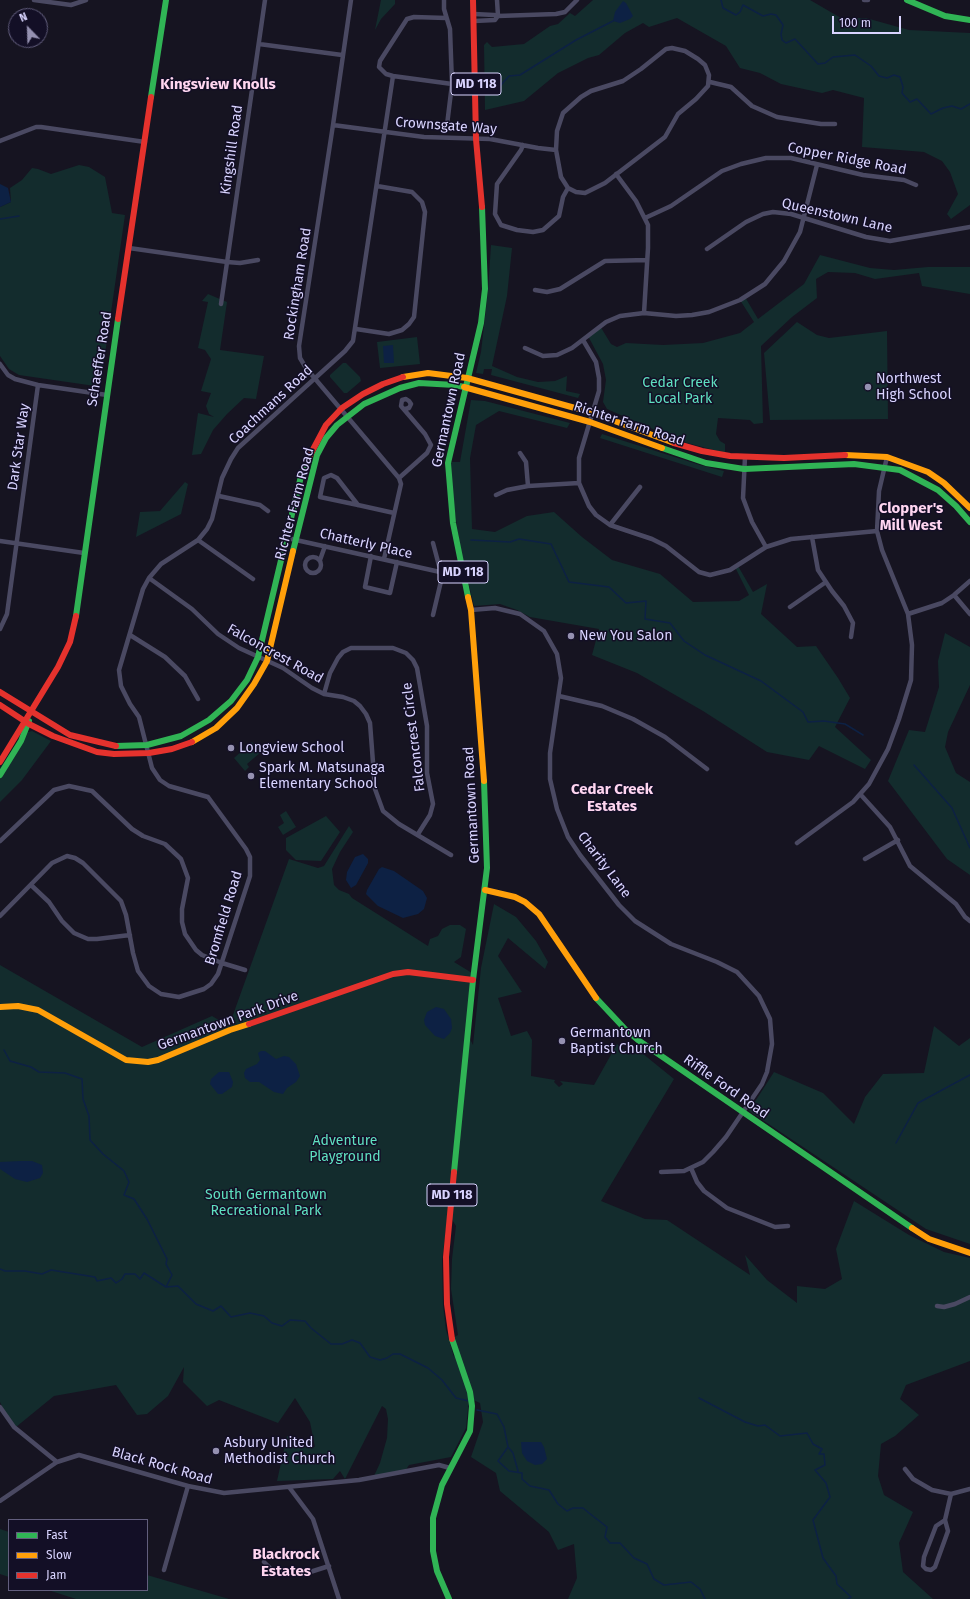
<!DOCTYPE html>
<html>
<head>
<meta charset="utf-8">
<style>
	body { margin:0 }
	#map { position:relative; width:970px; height:1599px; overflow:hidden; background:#161421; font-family:"Fira Sans",sans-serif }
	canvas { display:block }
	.legend { position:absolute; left:8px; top:1519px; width:140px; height:72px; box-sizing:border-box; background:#130f26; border:1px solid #625e7d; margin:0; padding:5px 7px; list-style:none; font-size:12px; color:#d9d4ff }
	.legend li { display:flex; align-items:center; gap:8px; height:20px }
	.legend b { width:20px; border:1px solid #625e7d }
	.north { position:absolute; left:8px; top:8px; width:40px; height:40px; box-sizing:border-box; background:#130f26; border:1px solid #625e7d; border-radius:50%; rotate:337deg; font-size:11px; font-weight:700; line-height:16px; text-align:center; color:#d9d4ff }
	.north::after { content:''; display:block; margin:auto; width:14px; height:18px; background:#9591b1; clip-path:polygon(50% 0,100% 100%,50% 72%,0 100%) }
	.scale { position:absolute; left:832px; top:16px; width:69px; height:18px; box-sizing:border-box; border:2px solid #d9d4ff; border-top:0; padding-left:5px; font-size:12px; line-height:14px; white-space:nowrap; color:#d9d4ff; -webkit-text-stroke:3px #130f26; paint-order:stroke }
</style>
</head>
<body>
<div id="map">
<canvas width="970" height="1599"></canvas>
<ul class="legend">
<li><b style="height:5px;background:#30b455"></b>Fast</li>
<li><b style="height:5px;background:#ff9f0a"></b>Slow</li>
<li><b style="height:5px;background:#e5322d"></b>Jam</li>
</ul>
<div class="north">N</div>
<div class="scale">100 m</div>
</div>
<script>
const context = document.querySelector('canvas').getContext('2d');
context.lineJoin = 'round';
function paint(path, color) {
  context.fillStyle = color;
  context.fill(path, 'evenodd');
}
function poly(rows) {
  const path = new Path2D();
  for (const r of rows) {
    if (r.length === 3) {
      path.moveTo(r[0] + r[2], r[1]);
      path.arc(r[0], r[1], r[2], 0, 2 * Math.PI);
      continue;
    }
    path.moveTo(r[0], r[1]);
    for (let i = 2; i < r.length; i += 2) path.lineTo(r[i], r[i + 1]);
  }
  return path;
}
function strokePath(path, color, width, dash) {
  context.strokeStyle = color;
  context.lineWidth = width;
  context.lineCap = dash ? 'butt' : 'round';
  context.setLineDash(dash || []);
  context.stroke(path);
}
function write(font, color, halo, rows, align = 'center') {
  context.font = font + ' "Fira Sans",sans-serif';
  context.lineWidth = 3;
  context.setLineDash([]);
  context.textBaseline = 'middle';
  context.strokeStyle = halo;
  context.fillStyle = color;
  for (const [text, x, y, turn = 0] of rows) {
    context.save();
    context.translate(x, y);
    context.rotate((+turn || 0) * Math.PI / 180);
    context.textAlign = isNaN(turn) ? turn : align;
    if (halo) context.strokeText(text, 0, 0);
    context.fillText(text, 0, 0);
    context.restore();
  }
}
const green = poly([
	[381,0,395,0,395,4,381,19,375,30],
	[593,0,810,0,841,18,866,18,909,30,970,33,970,205,951,219,947,214,958,194,950,172,942,161,924,152,862,147,864,98,833,90,822,93,781,84,760,73,740,68,726,46,677,18,649,27,643,23,625,33,599,55,588,58,558,73,524,101,485,110,484,45,487,42,492,47,524,44,550,26,558,24,570,13,575,16],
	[79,165,89,167,105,177,112,213,125,215,101,382,95,386,19,375,9,369,0,356,0,207,11,202,10,188,22,180,32,168,38,169,51,174],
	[491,245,512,248,507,296,492,366,517,377,538,382,555,381,567,376,566,391,580,394,578,398,491,375,492,369,484,369,483,374,476,373,481,352,488,291],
	[820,255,870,268,894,270,928,267,970,267,970,294,922,286,919,273,875,279,855,273,828,272,816,279,817,298,792,317,761,346,763,423,754,424,750,420,718,418,716,434,720,441,725,444,725,453,680,441,607,409,603,402,606,380,603,364,588,336,600,326,611,344,617,347,626,343,663,345,703,343,740,333,754,322,740,300,745,297,758,319,804,284],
	[208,294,227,302,220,350,264,356,256,399,244,398,227,414,213,430,201,454,192,455,198,413,214,417,209,414,206,406,211,393,201,391,211,359,205,350,198,348,208,302,202,301],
	[797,322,817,335,829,338,887,331,888,419,770,420,764,353],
	[417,337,420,364,380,368,377,342],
	[343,363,346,363,360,377,361,381,347,393,344,393,330,377,330,375],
	[471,400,485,401,570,423,567,428,499,411,476,425,470,458,472,529,495,532,527,516,554,512,582,537,612,560,660,574,693,602,739,601,749,595,735,567,738,566,753,592,767,584,761,614,797,647,816,646,838,678,850,698,835,727,871,760,865,769,819,746,809,760,767,752,703,711,637,673,592,655,599,629,530,617,517,610,500,604,474,606,461,552,454,507,450,462,460,462],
	[602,434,700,465,724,471,722,477,600,438],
	[185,482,188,484,181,514,136,537,140,512,160,511],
	[945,633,970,647,970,685,948,732,945,747,956,773,970,782,970,875,947,859,888,781,909,730,925,732,939,687,938,661],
	[32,731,51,741,22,780,0,802,0,768,24,733],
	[252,742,261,752,247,764,249,767,245,771,234,758],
	[286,811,296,827,283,835,278,827,284,823,280,815],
	[326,816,340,832,321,861,296,860,286,850,286,838],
	[349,826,353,832,340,852,332,869,334,885,339,890,349,894,352,898,428,946,430,939,438,936,442,929,450,925,460,925,466,929,461,957,454,962,472,973,470,1039,473,1045,481,968,494,904,516,917,536,941,548,962,545,969,508,938,498,956,522,992,498,998,511,1036,527,1031,532,1040,531,1076,555,1080,554,1082,559,1087,563,1084,560,1081,594,1085,617,1044,627,1052,632,1045,674,1079,601,1201,645,1219,667,1220,750,1275,745,1255,767,1280,797,1303,797,1286,825,1289,842,1279,836,1249,854,1201,909,1235,944,1252,970,1258,970,1361,906,1385,900,1399,919,1415,895,1436,881,1444,878,1476,884,1495,913,1512,899,1543,903,1572,933,1599,568,1599,577,1578,574,1544,558,1550,549,1532,500,1491,496,1473,471,1457,483,1422,480,1403,469,1398,466,1428,451,1457,409,1465,405,1471,374,1476,380,1463,387,1438,388,1419,386,1409,382,1406,345,1479,340,1471,333,1479,277,1481,287,1436,315,1447,310,1422,295,1398,278,1423,219,1400,207,1406,183,1382,184,1367,168,1396,147,1414,137,1415,116,1385,54,1396,16,1427,9,1421,0,1402,0,965,142,1047,212,1016,229,1026,289,859,318,868,324,866],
	[448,1213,456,1226,452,1259,451,1289,458,1335,449,1340,455,1355,454,1357,446,1330,443,1305,442,1260],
	[934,1026,959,1046,970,1038,970,1244,926,1229,749,1111,774,1072,823,1093,854,1124,865,1097,883,1074,924,1073],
	[0,1529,9,1532,9,1577,0,1574],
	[147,1575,229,1599,76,1599,48,1590,147,1590]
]);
const water = poly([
	[623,1,626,3,633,16,630,19,620,23,613,21,615,12],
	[0,184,8,188,11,202,0,207],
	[393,345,394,363,384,363,383,346],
	[363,854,368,859,368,863,356,885,351,888,346,880,347,872,355,857],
	[382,867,394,871,423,891,427,898,424,909,418,914,403,918,378,906,366,894,367,890,379,869],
	[436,1007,444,1009,451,1019,452,1028,450,1033,444,1039,435,1036,425,1025,424,1020,427,1012],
	[261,1051,265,1051,276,1059,284,1056,289,1057,296,1064,300,1076,296,1082,287,1088,283,1094,274,1092,259,1082,250,1082,245,1078,244,1073,246,1069,257,1064,260,1060,258,1053],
	[219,1072,229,1072,233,1082,232,1087,222,1094,218,1094,210,1084,211,1079],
	[21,1161,32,1161,42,1165,43,1173,40,1178,27,1182,15,1179,0,1169,0,1162],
	[521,1442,541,1442,544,1447,547,1459,542,1464,535,1465,527,1461,522,1453]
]);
const stream = poly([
	[721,0,723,8,736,15,740,12,743,5,763,16,771,14,776,15,783,25,781,34,782,40,786,43,795,39,818,64,825,63,833,57,855,55,871,66,879,76,887,78,894,75,900,77,903,87,902,93,910,102,917,99,931,114,943,108,952,106,961,109,970,104],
	[493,94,509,76,520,75,576,40,613,21],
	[0,219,19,216],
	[471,540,510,542,519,539,551,544,569,582,609,587,626,603,646,601,645,619,670,623,684,641,705,655,761,681,803,712,808,722,824,721,845,724,863,735],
	[914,765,952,808,970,848],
	[4,1050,10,1061,31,1067,39,1072,65,1073,82,1079,83,1099,89,1116,90,1140,103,1154,124,1171,129,1182,124,1195,134,1199,147,1219,167,1259,166,1264,172,1275,166,1287],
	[896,1143,918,1103,970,1075],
	[0,1269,5,1271,25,1271,42,1274,51,1270,95,1277,97,1281,111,1278,116,1283,122,1279,125,1274,135,1274,140,1279,144,1273,166,1287,178,1286,196,1304,213,1311,221,1306,231,1317,250,1313,264,1316,272,1323,282,1326,290,1320,305,1321,311,1328,331,1344,342,1344,352,1340,360,1343,370,1357,380,1360,387,1358,393,1354,400,1354,428,1368,442,1380,456,1398,469,1401],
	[699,1398,745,1422,758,1426,765,1425,780,1436,807,1433,813,1444,822,1449,819,1454,824,1454,825,1465,815,1470,826,1483,830,1497,813,1520,823,1558,836,1576,837,1584,851,1597,848,1599],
	[477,1410,497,1414,504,1427,508,1447,498,1461,509,1471,522,1473,522,1479,530,1486,549,1490,558,1504,567,1511,573,1508,583,1508,589,1513,607,1527,605,1537,610,1543,620,1543,634,1558,647,1564,654,1579,664,1585,691,1582,700,1589,705,1599],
	[508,1447,513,1453,518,1471]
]);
const street = poly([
	[34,0,71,5,86,0],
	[351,0,333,125,299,346,300,358,306,368,399,478,401,484,384,559],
	[444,0,444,9,450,29,452,84,447,125],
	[497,0,498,16,556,14,565,12,577,0],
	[864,0,868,0],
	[474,14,494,15,498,16],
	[446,18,414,17,407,19,380,61,379,67,386,74,393,76,452,84],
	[474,21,495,20,498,16],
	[259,44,342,55],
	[672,48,685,51,698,59,705,65,709,75,708,86,696,99,678,114,665,137,605,183,585,193,576,192,568,188,561,177,556,150,557,131,563,113,581,97,591,91,623,81,641,69,666,49,672,48],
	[710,82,731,87,752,106,777,117,821,124,835,124],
	[333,125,424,137,490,139,538,148,556,150],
	[0,141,36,127,41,127,145,142],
	[523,145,521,150,497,184,495,214,501,225,517,230,533,232,543,230,559,216,563,197,568,188],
	[616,174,636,201,648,225,648,248,644,313],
	[645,218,671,206,722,171,741,164,766,158,791,158,863,175,904,180,916,185],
	[129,248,227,262,240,263,258,260],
	[707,249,746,222,763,214,773,212,791,214,866,237,890,241,970,227],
	[535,290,547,292,560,289,605,261,647,260],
	[221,304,265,0],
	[356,329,389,334,402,330,409,324,414,317,425,212,422,202,412,192,377,186],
	[583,340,596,362,599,378,599,391,579,458,579,483,589,506,596,515,610,525,652,539,666,546,699,572,710,575,730,570,766,547,791,539,877,531],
	[525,348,543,356,557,355,572,348,606,322,620,316,644,313,676,316,692,315,709,312,740,300,765,284,784,261,800,232,817,165],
	[0,364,8,375,15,379,38,385,107,395],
	[520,453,526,462,528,486],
	[745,457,743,498,752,522,766,547],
	[399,478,427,453,431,445,425,434,401,406,402,400,406,399,409,401,411,404,409,408,405,409],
	[496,495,507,490,528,486,579,483],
	[219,496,260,505,268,511],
	[358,505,337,478,331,475,324,478,320,497,358,505,394,513],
	[610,525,640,487],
	[812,537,818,570,832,591,844,606,853,623,851,637],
	[287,538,440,572],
	[198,540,253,579],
	[0,541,84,553],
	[371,556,365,587,390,593,397,562],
	[313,565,8],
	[320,560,325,546],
	[149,578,192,609,218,634,239,648,283,668,312,688,324,694,343,697,354,701,360,706,366,714,370,723,375,789,383,811,399,824,451,855],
	[954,595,970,614],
	[790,607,826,582],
	[471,610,495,608,520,614,544,631,557,654,561,678,550,753,550,779,557,809,568,837,580,855,619,905,635,921,671,944,717,962,737,972,759,996,770,1019,772,1044,767,1072,762,1084,726,1137,713,1152,703,1162,684,1171,661,1172],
	[908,614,942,603,954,595,970,581],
	[433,615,442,577,433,543],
	[0,629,7,614,38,385],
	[130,635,165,657,185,676,198,699],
	[324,694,330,673,338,658,343,652,351,648,393,648,406,653,413,660,417,668,427,726,427,773,433,804,430,815,418,834],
	[559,696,602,706,633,719,665,737,707,769],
	[861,795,890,827,910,866,956,904,965,917,970,921],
	[0,841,54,790,69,786,92,791,132,829,143,836,165,844,181,859,188,878,182,909,182,922,185,934,196,950,202,955,222,963,245,970],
	[797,843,853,802,869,784,888,749,899,719,911,680,912,645,908,614,882,550,877,531,879,491,887,457],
	[865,859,898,840],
	[31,885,49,902,62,921,74,933,88,939,97,939,130,935],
	[0,916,52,863,67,856,75,858,83,863,121,901,126,915,133,953,138,971,149,986,161,994,179,997,204,989,211,984,218,974,250,876,250,857,246,849,208,797,169,786,160,780,152,768,139,717,130,704,121,686,119,670,143,589,149,578,161,564,198,540,207,529,212,519,222,478,231,459,238,448,345,351,353,341,393,76],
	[691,1168,697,1182,704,1191,727,1208,775,1227,788,1226],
	[937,1306,944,1307,955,1304,970,1297],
	[0,1407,14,1427,57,1462],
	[905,1469,913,1479,932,1490,951,1494,970,1489],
	[289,1487,313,1519,339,1599],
	[0,1501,57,1462,79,1455,188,1486,224,1493,359,1480,439,1465,450,1468],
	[945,1520,936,1526,924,1557,923,1566,926,1569,931,1570,935,1567,948,1531,945,1520,951,1494],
	[264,1562,271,1569,287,1574,307,1573,329,1566],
	[164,1570,188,1486]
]);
const fast = poly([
	[907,0,945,16,970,20],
	[151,97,166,0],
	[662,448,706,463,744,469,854,464,900,470,938,490,956,506,970,522],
	[293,551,317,455,326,438,337,425,364,404,400,388,419,383,455,385,464,387],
	[468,597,453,523,448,463,481,323,485,289,482,207],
	[76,616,118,319],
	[116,746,147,745,181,736,209,720,231,701,247,680,258,657,302,472,309,457],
	[0,775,21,741,29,721],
	[596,998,625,1029,638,1040,912,1228],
	[454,1172,473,980,487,868,484,781],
	[449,1599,437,1571,433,1551,433,1518,442,1485,470,1431,472,1406,470,1392,452,1339]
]);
const slow = poly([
	[403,377,428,373,467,378,593,413,674,443],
	[464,387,590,422,662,448],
	[845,455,887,457,928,472,944,483,970,508],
	[468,597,471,610,484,781],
	[192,742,216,728,237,708,254,684,267,661,293,551],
	[485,890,515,897,525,902,539,914,596,998],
	[0,1007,18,1006,38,1010,126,1060,148,1062,158,1060,230,1030,249,1024],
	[912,1228,929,1239,970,1253]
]);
const jam = poly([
	[473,0,476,139,482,207],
	[118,319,151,97],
	[674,443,702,451,730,456,784,458,845,455],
	[309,457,326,425,342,408,363,394,383,384,403,377],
	[0,692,70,735,116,746],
	[0,705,29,724,53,736,97,752,114,754,149,753,172,749,192,742],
	[0,762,58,667,70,642,76,616],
	[249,1024,393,974,408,972,473,980],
	[452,1339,447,1304,446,1257,454,1172]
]);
const markers = [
	[868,387,4,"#9591b1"],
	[571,636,4,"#9591b1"],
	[231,748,4,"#9591b1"],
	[251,776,4,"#9591b1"],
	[562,1041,4,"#9591b1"],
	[216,1451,4,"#9591b1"]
];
const shields = [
	[476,84,50],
	[463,572,50],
	[452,1195,50]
];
const shieldNames = [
	["MD 118",476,84],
	["MD 118",463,572],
	["MD 118",452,1195]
];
const streetNames = [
	["Crownsgate Way",446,126,4],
	["Kingshill Road",232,150,-82],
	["Copper Ridge Road",847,159,11],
	["Queenstown Lane",837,216,13],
	["Rockingham Road",298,284,-81],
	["Schaeffer Road",100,359,-81],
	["Coachmans Road",271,405,-43],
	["Germantown Road",449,410,-78],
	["Richter Farm Road",629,424,18],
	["Dark Star Way",19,447,-82],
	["Richter Farm Road",295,504,-75],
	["Chatterly Place",366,544,13],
	["Falconcrest Road",275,654,29],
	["Falconcrest Circle",414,737,-97],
	["Germantown Road",472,805,-93],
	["Charity Lane",604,865,53],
	["Bromfield Road",224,918,-73],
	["Germantown Park Drive",228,1021,-20],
	["Riffle Ford Road",726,1087,35],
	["Black Rock Road",162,1466,16]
];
const poiNames = [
	["Northwest",876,379],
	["High School",876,395],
	["New You Salon",579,636],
	["Longview School",239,748],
	["Spark M. Matsunaga",259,768],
	["Elementary School",259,784],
	["Germantown",570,1033],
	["Baptist Church",570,1049],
	["Asbury United",224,1443],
	["Methodist Church",224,1459]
];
const parkNames = [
	["Cedar Creek",680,383],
	["Local Park",680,399],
	["Adventure",345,1141],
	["Playground",345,1157],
	["South Germantown",266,1195],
	["Recreational Park",266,1211]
];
const neighbourhoodNames = [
	["Kingsview Knolls",218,85],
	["Clopper's",911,509],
	["Mill West",911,526],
	["Cedar Creek",612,790],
	["Estates",612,807],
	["Blackrock",286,1555],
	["Estates",286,1572]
];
paint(green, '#132c2d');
paint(water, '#0d2144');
strokePath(stream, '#0d2144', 1.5);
strokePath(street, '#4a4962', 4.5);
strokePath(fast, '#30b455', 6);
strokePath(slow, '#ff9f0a', 6);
strokePath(jam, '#e5322d', 6);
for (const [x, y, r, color] of markers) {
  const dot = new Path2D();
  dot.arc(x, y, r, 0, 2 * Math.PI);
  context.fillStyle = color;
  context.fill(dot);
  strokePath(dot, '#130f26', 1.5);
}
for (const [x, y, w] of shields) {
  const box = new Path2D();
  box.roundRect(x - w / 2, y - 11, w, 22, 3);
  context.fillStyle = '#130f26';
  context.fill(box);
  strokePath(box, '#d9d4ff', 1);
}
write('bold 13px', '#d9d4ff', null, shieldNames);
write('14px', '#d9d4ff', '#130f26', streetNames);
write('14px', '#d9d4ff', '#130f26', poiNames, 'left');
write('14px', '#5fe0c0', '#130f26', parkNames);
write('bold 15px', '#ffd6f0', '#130f26', neighbourhoodNames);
</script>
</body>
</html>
